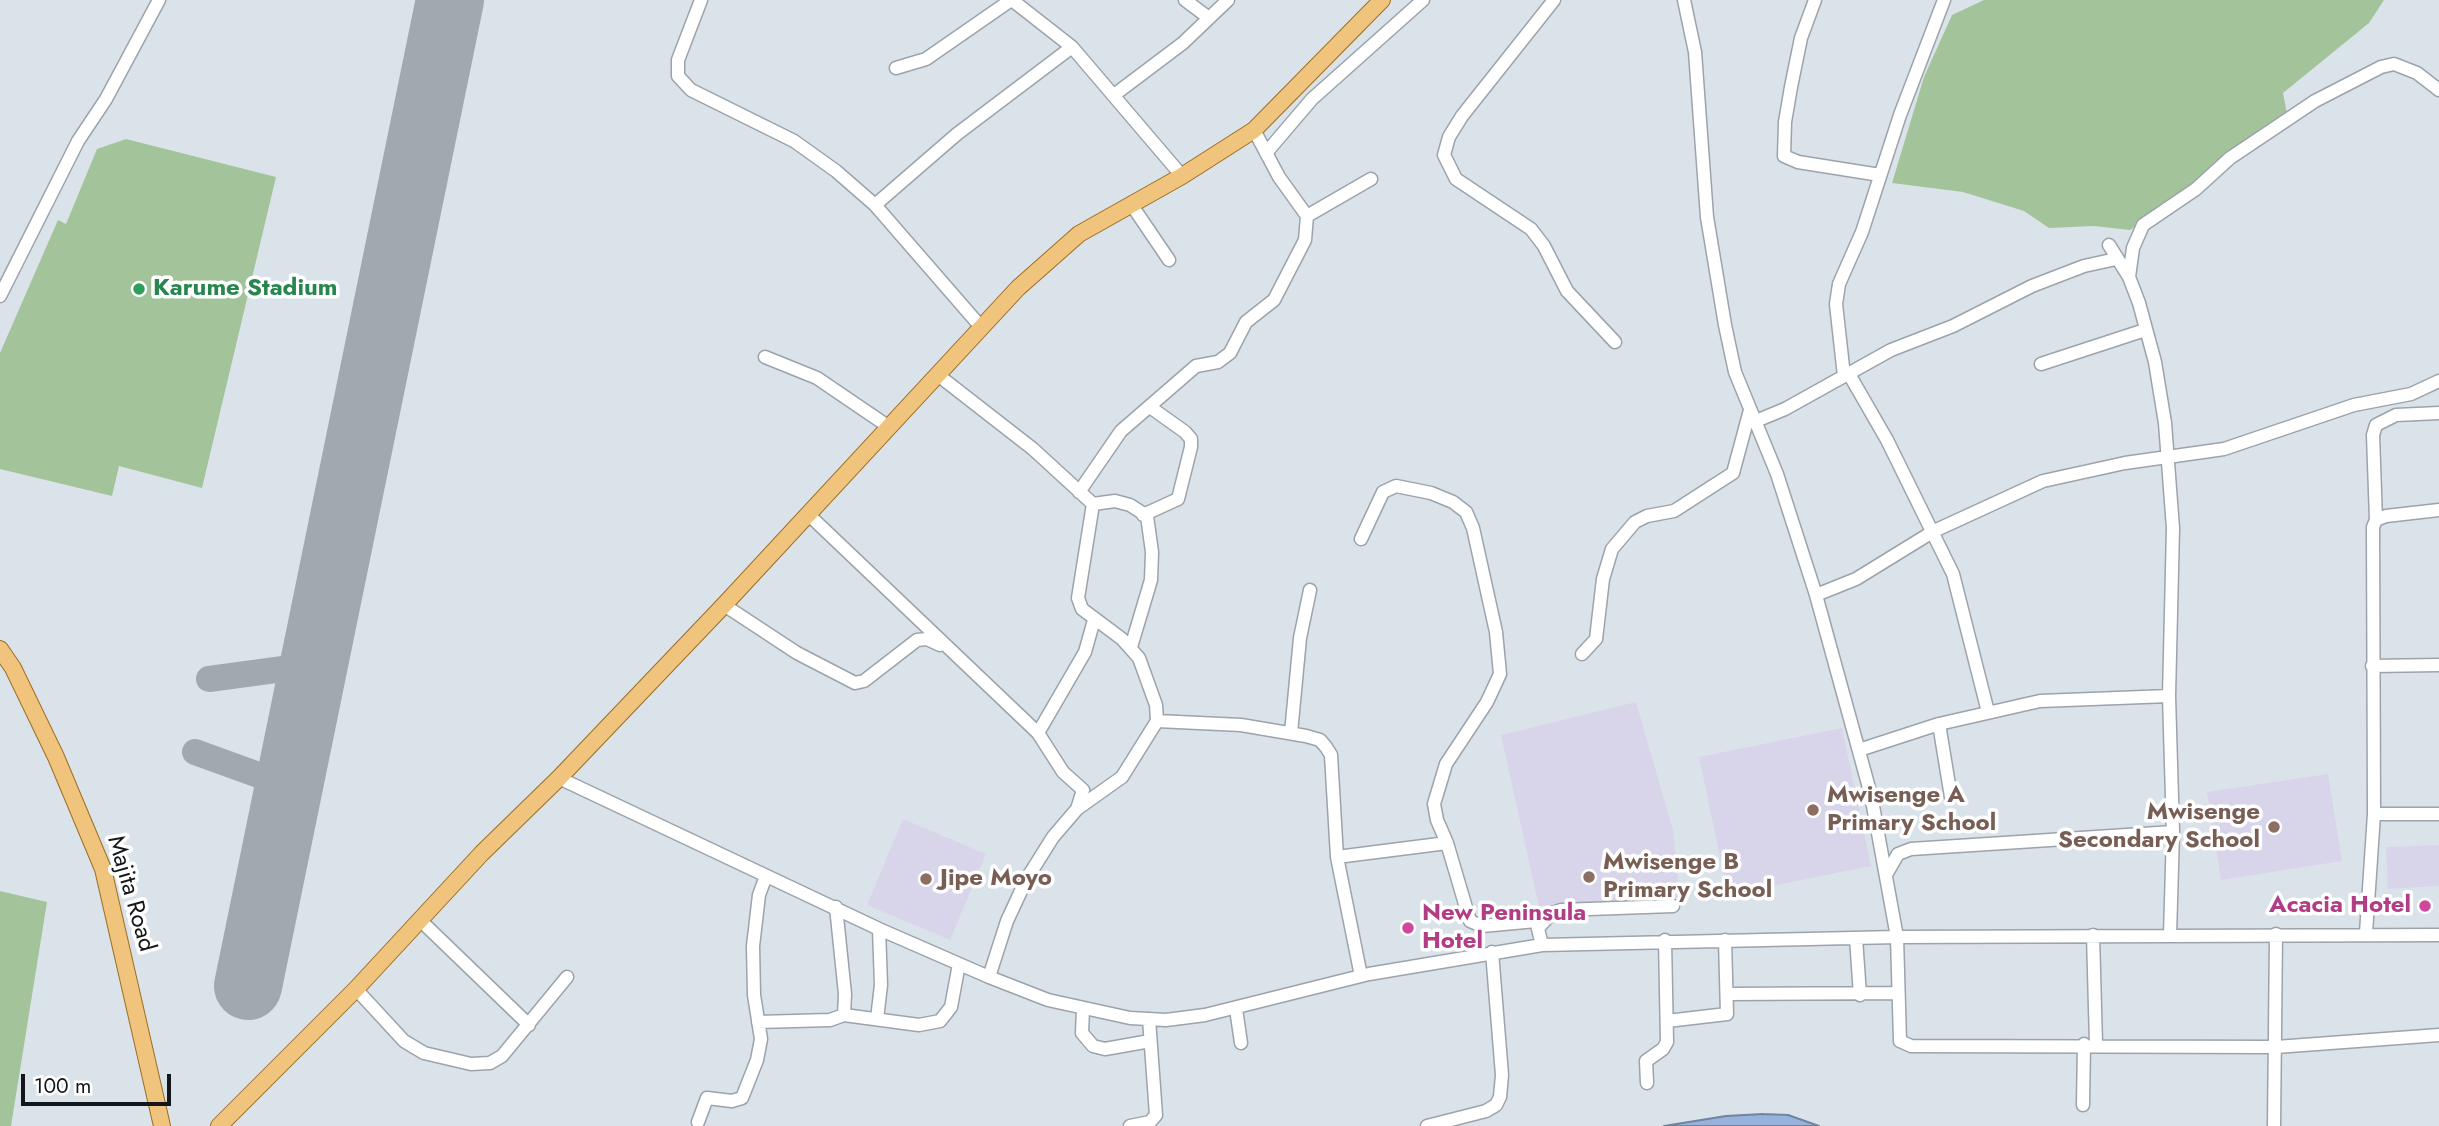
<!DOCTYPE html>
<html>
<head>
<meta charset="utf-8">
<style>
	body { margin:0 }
	#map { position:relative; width:2439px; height:1126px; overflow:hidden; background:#dbe3ea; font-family:Jost,sans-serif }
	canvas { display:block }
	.scale { position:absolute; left:21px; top:1074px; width:150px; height:32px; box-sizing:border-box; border:4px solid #141719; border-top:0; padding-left:9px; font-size:21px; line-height:24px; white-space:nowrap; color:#141719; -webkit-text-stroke:5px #fff; paint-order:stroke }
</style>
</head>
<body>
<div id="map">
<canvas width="2439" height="1126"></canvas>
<div class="scale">100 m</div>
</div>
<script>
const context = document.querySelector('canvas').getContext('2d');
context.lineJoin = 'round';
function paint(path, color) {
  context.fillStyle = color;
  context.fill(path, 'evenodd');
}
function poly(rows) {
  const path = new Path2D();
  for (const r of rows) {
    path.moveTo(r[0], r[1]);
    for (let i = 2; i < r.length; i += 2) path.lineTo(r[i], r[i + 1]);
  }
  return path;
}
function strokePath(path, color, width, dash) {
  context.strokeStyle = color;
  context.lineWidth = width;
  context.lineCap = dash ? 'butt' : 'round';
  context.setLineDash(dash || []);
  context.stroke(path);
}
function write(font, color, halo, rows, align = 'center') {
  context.font = font + ' Jost,sans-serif';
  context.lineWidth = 7;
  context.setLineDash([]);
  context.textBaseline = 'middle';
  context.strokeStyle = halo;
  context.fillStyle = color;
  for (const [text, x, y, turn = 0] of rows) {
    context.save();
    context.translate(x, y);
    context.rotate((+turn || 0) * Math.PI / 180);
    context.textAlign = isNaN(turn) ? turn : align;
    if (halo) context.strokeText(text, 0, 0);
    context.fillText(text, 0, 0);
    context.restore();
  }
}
const education = poly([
	[1636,702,1673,830,1680,901,1540,912,1501,735],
	[1842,728,1871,866,1728,895,1699,757],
	[2328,774,2342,861,2221,880,2207,792],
	[903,819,986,854,950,940,867,905],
	[2439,845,2439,886,2388,889,2386,847]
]);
const green = poly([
	[1984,0,2384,0,2369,23,2283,93,2288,119,2130,230,2094,226,2049,228,2024,211,1963,192,1892,183,1924,77,1952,15],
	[126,139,276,177,202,488,119,466,112,496,0,469,0,353,58,220,66,224,97,149],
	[0,891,47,902,11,1126,0,1126]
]);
const water = poly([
	[1763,1114,1788,1115,1819,1126,1664,1126,1726,1116,1763,1114]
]);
const taxiway = poly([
	[209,679,283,669,300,662,316,651],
	[195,752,289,786]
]);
const runway = poly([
	[248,986,450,0]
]);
const minor = poly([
	[701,0,678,60,678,76,691,90,794,141,836,171,875,205,981,327],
	[1012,0,1072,47,1182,176],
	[1185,0,1209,18],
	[1554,0,1462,116,1449,137,1444,155,1456,179,1531,229,1544,246,1567,291,1615,342],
	[1684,0,1695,52,1707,217,1725,325,1735,372,1777,474,1816,595,1871,795,1897,937,1900,1041,1911,1046,2276,1047,2439,1035],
	[1815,0,1801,38,1791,87,1785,122,1784,156,1798,162,1880,175],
	[896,68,926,59,1011,0],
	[1114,95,1183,43,1228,0],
	[1266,153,1312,99,1423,0],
	[1131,204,1169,260],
	[875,205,957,134,1072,47],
	[1307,216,1371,179],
	[2109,245,2129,277,2139,303,2155,362,2165,423,2173,528,2169,696,2173,832,2170,935],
	[2129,277,2133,248,2143,225,2196,189,2230,158,2315,101,2381,67,2394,64,2417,73,2439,90],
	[0,296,78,141,106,99,159,0],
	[765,357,817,378,889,427],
	[2041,364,2145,330],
	[1849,374,1887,440,1953,574,1988,712],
	[938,375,1033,449,1093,504,1115,501,1130,505,1147,516,1152,552,1151,580,1131,647],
	[1844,376,1836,304,1839,284,1862,232,1900,115,1944,0],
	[1756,421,1785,409,1891,350,1953,326,2032,286,2084,266,2116,259],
	[1079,492,1121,431,1196,366,1218,362,1230,353,1246,322,1274,300,1305,240,1307,216,1279,177,1254,130],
	[809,515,1038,733,1063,772,1083,790,1077,809],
	[1143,515,1178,499,1191,447,1191,439,1185,432,1150,407],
	[2376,520,2373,435,2376,425,2396,415,2439,413],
	[1361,539,1383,492,1396,486,1431,493,1453,502,1466,512,1473,528,1496,632,1500,674,1487,702,1446,764,1434,804,1437,820,1447,843,1470,921,1482,926,1536,921,1542,945],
	[1816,595,1856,579,1934,531,2043,481,2125,463,2224,449,2354,405,2411,394,2439,381],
	[724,605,797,653,855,683,864,681,917,640,927,639,940,645],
	[1582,654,1596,639,1603,579,1612,549,1635,522,1647,516,1674,511,1733,473,1750,410],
	[2372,666,2439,665],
	[1157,721,1241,725,1306,736,1320,740,1326,747,1331,755,1337,857,1361,976],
	[1939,724,1951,797],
	[1038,733,1085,652,1094,620],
	[1291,733,1300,638,1310,590],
	[1859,750,1939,724,2040,701,2169,696],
	[559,778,879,929,989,977,1048,1000,1130,1018,1166,1020,1205,1015,1369,974,1542,945,1897,937,2439,935],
	[2374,814,2439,814],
	[1337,857,1447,843],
	[1887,873,1898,854,1911,849,2173,832],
	[419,919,529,1025],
	[1540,926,1552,913,1561,910,1673,906],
	[2366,933,2374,814,2373,527,2376,520,2386,516,2439,510],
	[2093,935,2096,1044],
	[1856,938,1860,995],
	[989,977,1007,921,1026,880,1053,837,1077,809,1122,777,1157,721,1156,705,1139,658,1122,639,1082,609,1078,598,1093,504],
	[356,989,404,1041,424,1053,471,1064,490,1063,502,1056,567,977],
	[1727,994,1898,993],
	[1083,1009,1082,1033,1093,1046,1105,1049,1150,1041],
	[1236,1009,1241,1043],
	[844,1015,919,1025,940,1021,951,1007,959,964],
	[877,1019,881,985,879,929],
	[1667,1021,1727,1014,1725,940],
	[758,1022,830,1020,844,1015,845,994,836,907],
	[1647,1083,1646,1061,1663,1049,1667,1042,1665,940],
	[2083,1105,2084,1044],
	[698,1122,707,1098,732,1101,742,1098,757,1060,761,1039,754,995,753,946,759,895,766,876],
	[1130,1126,1150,1122,1156,1115,1149,1019],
	[1427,1126,1486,1111,1496,1105,1500,1097,1502,1075,1492,952],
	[2274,1126,2276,934]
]);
const major = poly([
	[0,649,13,668,56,757,103,869,162,1126],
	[219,1126,356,989,482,853,559,778,724,605,1018,288,1079,234,1182,176,1254,130,1382,0]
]);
const markers = [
	[139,289,7,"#2e9e5b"],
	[1813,810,7,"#8d6e63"],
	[2274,827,7,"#8d6e63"],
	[1589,877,7,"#8d6e63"],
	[926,879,7,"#8d6e63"],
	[2425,906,7,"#d1479c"],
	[1408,928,7,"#d1479c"]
];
const leisureNames = [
	["Karume Stadium",153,289]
];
const educationNames = [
	["Mwisenge A",1827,796],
	["Primary School",1827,824],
	["Mwisenge",2260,813,"right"],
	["Secondary School",2260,841,"right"],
	["Mwisenge B",1603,863],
	["Primary School",1603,891],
	["Jipe Moyo",940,879]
];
const streetNames = [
	["Majita Road",130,894,74]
];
const hotelNames = [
	["Acacia Hotel",2411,906],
	["New Peninsula",1422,914,"left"],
	["Hotel",1422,942,"left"]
];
paint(education, '#d8d5eb');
paint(green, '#a3c49b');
paint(water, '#97b2dc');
strokePath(water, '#7084a2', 2);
strokePath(taxiway, '#a2a9ae', 26);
strokePath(runway, '#a2a9ae', 68);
strokePath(minor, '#9ca3aa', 15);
strokePath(major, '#9c6d22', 18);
strokePath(minor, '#fff', 12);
strokePath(major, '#f0c47d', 16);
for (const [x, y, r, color] of markers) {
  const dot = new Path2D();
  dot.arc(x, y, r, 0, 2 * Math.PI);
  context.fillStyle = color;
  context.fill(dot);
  strokePath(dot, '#fff', 2.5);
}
write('bold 24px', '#27864d', '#fff', leisureNames, 'left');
write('bold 24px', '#785e54', '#fff', educationNames, 'left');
write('24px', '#141719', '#fff', streetNames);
write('bold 24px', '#b23c85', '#fff', hotelNames, 'right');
</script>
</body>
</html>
